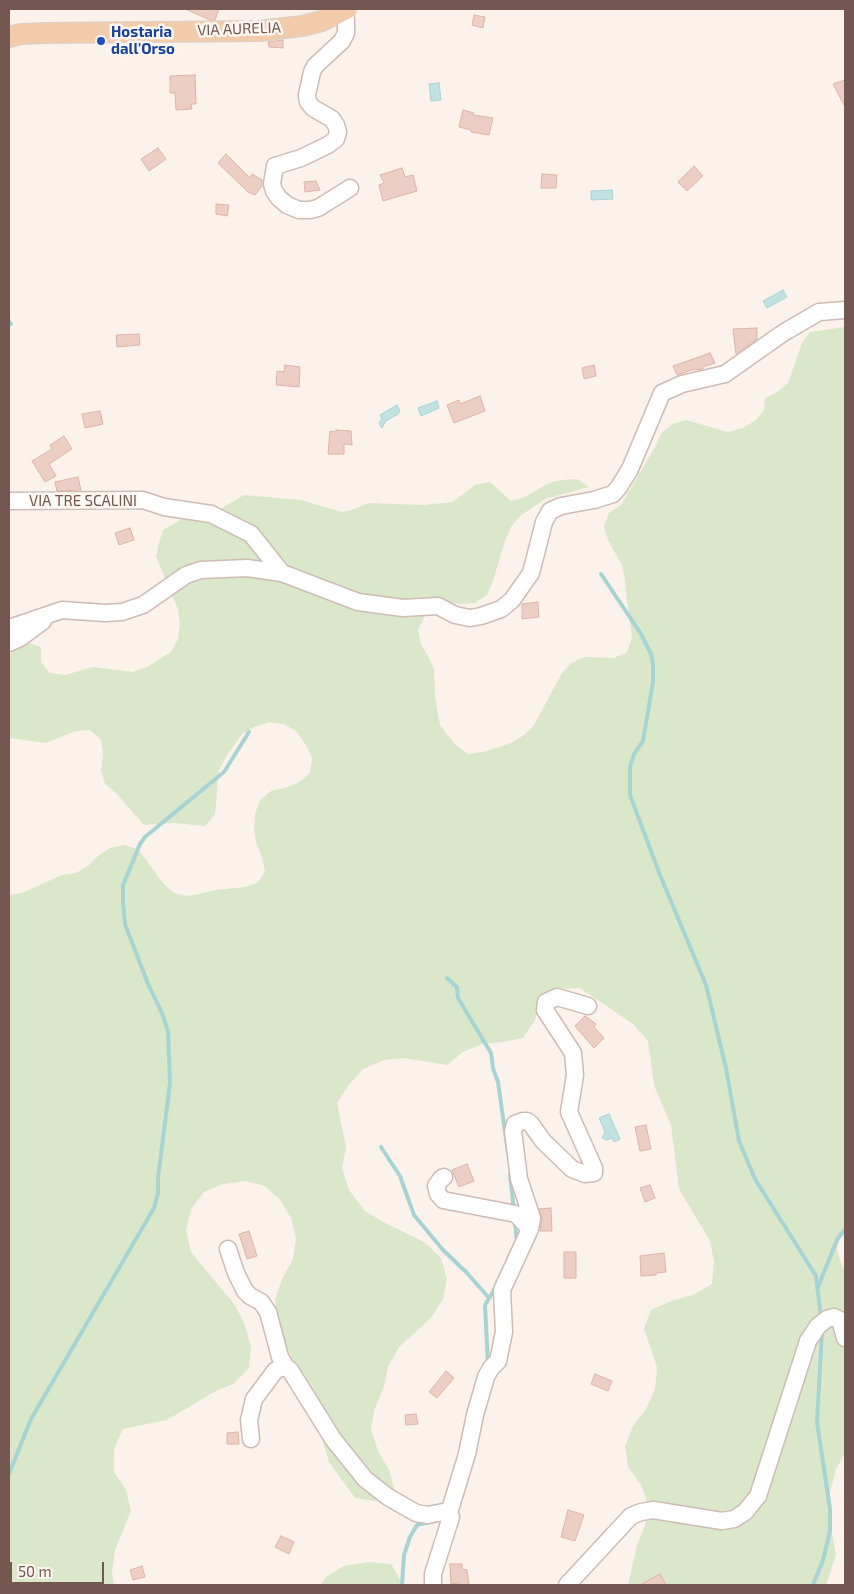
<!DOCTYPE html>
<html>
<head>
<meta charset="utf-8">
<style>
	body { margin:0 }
	#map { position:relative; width:854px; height:1594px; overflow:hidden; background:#fbf2eb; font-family:"Exo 2",sans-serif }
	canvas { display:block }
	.frame { position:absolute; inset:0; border:10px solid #735750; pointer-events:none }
	.scale { position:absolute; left:10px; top:1562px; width:94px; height:22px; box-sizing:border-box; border:2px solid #735750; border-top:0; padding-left:6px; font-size:15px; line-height:18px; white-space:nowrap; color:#735750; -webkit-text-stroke:4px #fdf6f1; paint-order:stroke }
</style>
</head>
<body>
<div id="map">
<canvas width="854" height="1594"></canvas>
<div class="frame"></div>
<div class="scale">50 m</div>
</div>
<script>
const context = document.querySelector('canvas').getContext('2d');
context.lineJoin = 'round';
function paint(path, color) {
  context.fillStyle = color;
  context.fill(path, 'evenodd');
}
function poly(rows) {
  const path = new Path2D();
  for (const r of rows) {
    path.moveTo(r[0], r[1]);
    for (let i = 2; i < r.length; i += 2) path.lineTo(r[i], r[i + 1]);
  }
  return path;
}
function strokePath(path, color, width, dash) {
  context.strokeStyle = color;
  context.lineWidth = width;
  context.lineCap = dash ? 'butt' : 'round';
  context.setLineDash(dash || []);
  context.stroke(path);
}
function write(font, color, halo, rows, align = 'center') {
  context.font = font + ' "Exo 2",sans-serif';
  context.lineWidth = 5;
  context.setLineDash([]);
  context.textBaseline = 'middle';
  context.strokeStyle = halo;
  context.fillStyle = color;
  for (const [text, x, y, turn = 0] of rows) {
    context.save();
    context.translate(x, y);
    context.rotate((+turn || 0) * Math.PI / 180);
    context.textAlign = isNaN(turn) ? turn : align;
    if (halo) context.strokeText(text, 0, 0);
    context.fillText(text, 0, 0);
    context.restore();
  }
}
const green = poly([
	[845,327,845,1225,839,1238,837,1249,840,1260,845,1272,845,1453,836,1469,828,1500,830,1522,836,1555,826,1585,628,1585,637,1545,645,1525,648,1504,641,1485,628,1467,625,1446,633,1426,646,1409,655,1389,657,1367,644,1329,651,1310,671,1301,693,1295,712,1284,714,1262,710,1241,679,1189,671,1125,654,1085,648,1041,633,1024,580,988,559,989,541,999,535,1020,523,1038,503,1042,482,1044,463,1052,447,1065,404,1058,384,1060,363,1069,348,1086,337,1103,346,1147,342,1168,349,1190,364,1210,383,1222,424,1242,441,1258,447,1279,443,1299,431,1318,399,1347,388,1367,384,1387,375,1408,371,1429,378,1451,389,1470,395,1491,375,1501,355,1498,329,1462,323,1442,320,1421,309,1401,294,1362,285,1344,278,1322,275,1300,282,1279,293,1259,296,1238,291,1218,280,1200,265,1186,246,1181,223,1184,204,1192,191,1209,186,1230,191,1252,235,1305,245,1325,251,1347,249,1368,233,1384,214,1392,167,1420,123,1429,114,1449,114,1472,126,1490,131,1511,115,1550,112,1572,114,1585,9,1585,9,895,22,893,62,875,76,873,88,866,98,856,110,848,124,845,138,849,163,883,174,893,189,896,216,890,244,887,257,883,265,872,262,857,256,843,254,829,255,814,260,800,271,791,285,788,298,783,310,773,312,758,306,745,297,732,284,724,269,722,254,727,242,734,226,757,219,770,215,814,205,826,174,823,144,825,117,794,105,784,101,770,103,754,101,740,90,730,76,731,46,743,9,738,9,654,28,643,41,647,41,662,50,673,65,675,93,667,133,672,147,667,171,652,178,639,180,624,178,609,156,557,159,543,163,530,191,514,219,510,244,495,301,500,342,512,355,509,368,503,424,505,453,502,475,485,490,482,511,501,525,497,549,483,562,480,577,479,589,487,545,499,520,516,511,527,505,541,493,581,487,595,475,603,459,604,446,601,431,602,418,630,421,644,428,656,434,669,435,697,440,725,448,736,457,746,468,754,483,752,511,743,524,735,534,725,562,673,571,663,584,657,614,658,627,652,632,638,626,593,625,579,622,565,608,540,604,526,609,513,621,505,655,447,661,434,672,424,686,420,728,432,743,428,756,420,764,410,765,398,777,392,788,383,802,343,810,332],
	[368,1562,391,1564,403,1585,320,1585,326,1577,344,1566]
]);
const water = poly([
	[439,83,441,100,431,101,429,84,439,83],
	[612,190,613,199,591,200,591,191,612,190],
	[783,290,787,297,767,308,763,301,783,290],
	[437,401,439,408,421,416,418,408,437,401],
	[397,405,400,411,398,414,386,421,382,428,379,423,382,419,380,415,397,405],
	[609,1114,620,1139,614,1142,612,1138,607,1140,602,1138,605,1132,599,1118,609,1114]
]);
const stream = poly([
	[9,321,11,324],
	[601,574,641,634,651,654,653,664,653,682,643,741,634,754,630,767,630,795,660,875,706,985,726,1068,739,1141,755,1179,816,1276,821,1318],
	[447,978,457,987,458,998,491,1053,493,1068,498,1082,508,1153],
	[381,1147,400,1176,414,1215,443,1250,467,1273,489,1298],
	[510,1175,514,1210],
	[515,1222,517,1243],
	[818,1287,837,1240,845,1229],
	[488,1364,485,1305,497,1285],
	[9,1474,31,1419,154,1208,158,1193,158,1178,170,1083,168,1031,162,1013,148,984,125,924,123,903,123,885,140,844,145,837,224,772,249,732],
	[402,1585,404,1555,410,1537,417,1525,430,1522],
	[813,1585,823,1560,830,1531,830,1509,817,1422,822,1332]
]);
const building = poly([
	[185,9,219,9,215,20,210,20,185,9],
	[474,15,485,17,483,28,472,25,474,15],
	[283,40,283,48,269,47,268,42,283,40],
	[195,75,196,104,191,104,192,109,176,110,175,93,170,93,170,76,195,75],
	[845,80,845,107,833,84,845,80],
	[463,110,474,113,473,115,493,118,489,135,471,132,471,130,459,127,463,110],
	[158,148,166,159,149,171,141,159,158,148],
	[226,154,250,178,252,174,262,180,262,186,255,195,248,192,218,163,226,154],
	[694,166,703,176,687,191,678,182,694,166],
	[402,168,405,177,413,175,417,191,383,201,379,185,384,183,380,175,402,168],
	[542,174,557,175,556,188,541,188,542,174],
	[316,181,320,190,305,192,304,182,316,181],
	[216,204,229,205,227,216,216,214,216,204],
	[757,328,757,339,736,354,733,329,757,328],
	[139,334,140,345,117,347,116,335,139,334],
	[710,353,715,363,702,367,703,369,692,370,677,375,673,366,710,353],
	[285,365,300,367,299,387,276,385,277,371,284,372,285,365],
	[594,365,596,376,584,379,582,368,594,365],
	[480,396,485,411,454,423,447,405,459,400,460,404,480,396],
	[100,411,103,424,85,428,82,414,100,411],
	[336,430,351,431,352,445,344,444,344,454,328,454,330,431,336,432,336,430],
	[64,436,72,449,49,464,56,476,45,482,32,461,52,449,50,445,64,436],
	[78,477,81,490,57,491,55,482,78,477],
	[130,528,134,540,119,545,115,533,130,528],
	[538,602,539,617,522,619,522,604,538,602],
	[585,1016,596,1024,594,1027,604,1038,594,1048,575,1026,585,1016],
	[646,1125,651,1149,640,1151,635,1127,646,1125],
	[467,1164,474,1181,459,1187,452,1170,467,1164],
	[650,1185,655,1198,645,1202,640,1188,650,1185],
	[551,1208,552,1231,540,1231,542,1219,539,1209,551,1208],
	[249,1231,257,1256,247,1259,239,1234,249,1231],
	[564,1252,576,1252,576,1278,564,1278,564,1252],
	[664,1253,666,1272,656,1273,656,1275,641,1276,640,1256,664,1253],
	[446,1371,454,1378,437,1398,429,1392,446,1371],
	[595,1374,612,1381,608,1391,591,1384,595,1374],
	[416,1414,418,1424,406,1425,405,1415,416,1414],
	[238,1432,239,1444,227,1444,227,1433,238,1432],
	[568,1510,584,1515,575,1541,561,1537,568,1510],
	[281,1536,294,1542,289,1554,275,1547,281,1536],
	[450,1564,462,1564,462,1569,467,1570,469,1585,458,1585,458,1583,451,1584,450,1564],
	[142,1566,145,1577,133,1580,130,1570,142,1566],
	[660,1574,666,1585,640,1585,660,1574]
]);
const minor = poly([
	[343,11,346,19,346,33,342,41,315,66,312,72,307,95,308,102,313,108,332,119,336,125,338,132,336,139,328,145,301,158,275,166,272,184,274,191,279,198,287,205,299,210,310,210,318,208,350,188],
	[9,501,143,500,164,507,211,514,251,534,282,573],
	[9,628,62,610,105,613,122,612,143,605,186,575,201,570,247,568,282,573,358,602,403,608,438,606,455,615,470,618,481,616,501,609,512,600,531,573,544,522,550,511,561,506,594,500,613,494,619,487,630,469,662,393,682,384,725,374,783,333,819,312,845,310],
	[9,643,20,638,43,621],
	[444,1177,441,1179,436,1186,438,1194,443,1200,516,1214,530,1229],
	[228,1249,236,1273,245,1291,250,1296,261,1302,268,1312,280,1357,286,1367],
	[251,1439,249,1420,254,1399,275,1371,278,1369,286,1367,290,1370,333,1439,365,1479,388,1497,416,1513,428,1515,448,1511,451,1517,433,1574,433,1585],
	[449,1513,467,1454,475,1415,486,1377,491,1368,498,1361,504,1332,502,1290,530,1229,532,1218,519,1179,513,1131,515,1124,523,1121,527,1121,531,1124,543,1141,572,1169,585,1174,594,1173,594,1168,569,1112,575,1075,573,1053,545,1010,546,1002,557,997,588,1006],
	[567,1585,631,1516,641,1512,653,1510,722,1521,734,1519,745,1512,758,1496,808,1341,818,1326,827,1319,834,1317,840,1320,845,1338]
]);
const major = poly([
	[9,37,21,34,46,33,259,31,302,26,322,21,346,9]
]);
const markers = [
	[101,41,5,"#1a4fb4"]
];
const streetNames = [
	["VIA AURELIA",239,29,-2],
	["VIA TRE SCALINI",83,501]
];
const transitNames = [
	["Hostaria",111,32],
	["dall'Orso",111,49]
];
paint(green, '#dbe7ca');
paint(water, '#c0e3e2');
strokePath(water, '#a8d3d3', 1);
strokePath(stream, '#a8d3d3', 4);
paint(building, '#edcec5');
strokePath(building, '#deb3a7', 1);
strokePath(minor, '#cebbb4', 19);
strokePath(major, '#d8d0ce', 22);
strokePath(minor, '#fff', 16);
strokePath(major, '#f2ccaa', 20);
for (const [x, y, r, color] of markers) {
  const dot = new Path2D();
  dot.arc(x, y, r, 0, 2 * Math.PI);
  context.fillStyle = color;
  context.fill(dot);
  strokePath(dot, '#fdf6f1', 2);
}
write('15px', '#735750', '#fdf6f1', streetNames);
write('bold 15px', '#164399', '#fdf6f1', transitNames, 'left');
</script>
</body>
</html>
